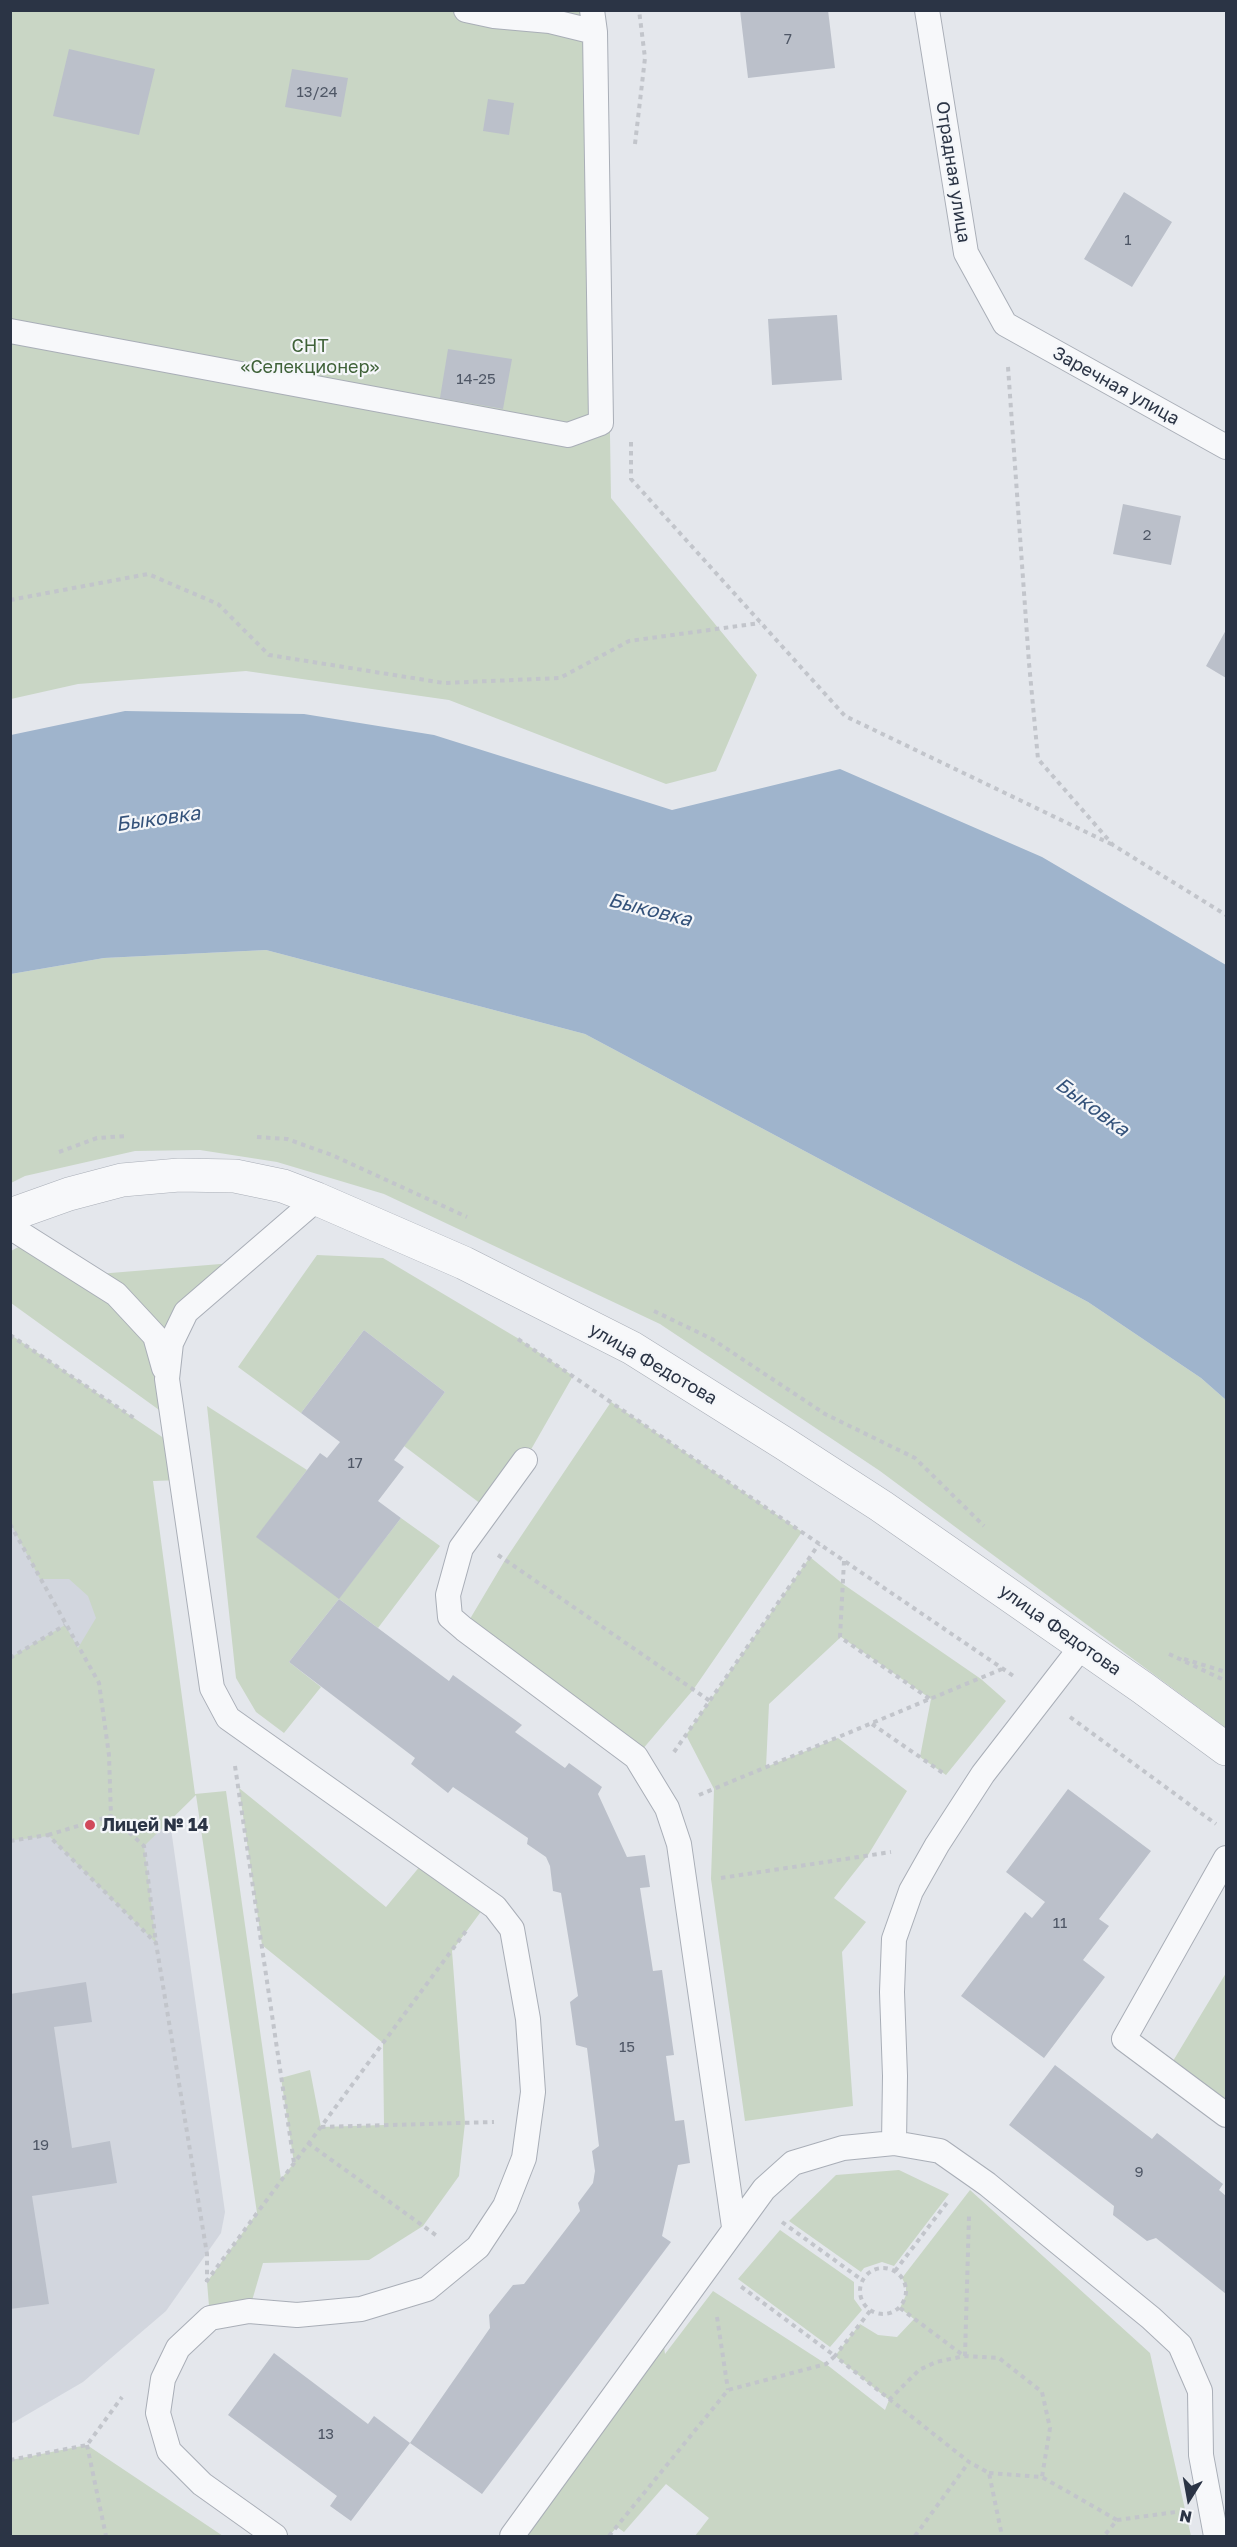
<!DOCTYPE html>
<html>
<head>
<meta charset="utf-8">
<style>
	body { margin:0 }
	#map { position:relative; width:1237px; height:2547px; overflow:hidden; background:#e4e7ec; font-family:"Golos Text",sans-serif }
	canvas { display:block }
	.frame { position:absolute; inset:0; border:12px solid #2b3445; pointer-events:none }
	.north { position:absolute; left:1159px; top:2469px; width:60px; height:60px; -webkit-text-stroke:4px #f4f6f9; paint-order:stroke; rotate:191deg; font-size:16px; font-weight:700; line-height:24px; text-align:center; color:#2b3445 }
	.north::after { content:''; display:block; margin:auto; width:21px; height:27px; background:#2b3445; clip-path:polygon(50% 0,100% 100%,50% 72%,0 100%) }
</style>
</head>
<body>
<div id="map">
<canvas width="1237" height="2547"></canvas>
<div class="frame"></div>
<div class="north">N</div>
</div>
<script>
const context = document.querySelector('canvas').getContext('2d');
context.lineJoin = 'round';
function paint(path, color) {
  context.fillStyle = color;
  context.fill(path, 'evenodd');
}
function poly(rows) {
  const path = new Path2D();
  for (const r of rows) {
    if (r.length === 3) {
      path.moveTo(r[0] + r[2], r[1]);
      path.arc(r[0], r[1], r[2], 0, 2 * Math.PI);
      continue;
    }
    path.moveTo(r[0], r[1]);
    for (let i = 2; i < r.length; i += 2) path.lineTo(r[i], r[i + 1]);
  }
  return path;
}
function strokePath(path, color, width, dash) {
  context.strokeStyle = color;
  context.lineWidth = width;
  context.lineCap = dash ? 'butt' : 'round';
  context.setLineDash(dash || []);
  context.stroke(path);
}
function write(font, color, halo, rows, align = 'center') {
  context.font = font + ' "Golos Text",sans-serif';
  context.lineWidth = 4.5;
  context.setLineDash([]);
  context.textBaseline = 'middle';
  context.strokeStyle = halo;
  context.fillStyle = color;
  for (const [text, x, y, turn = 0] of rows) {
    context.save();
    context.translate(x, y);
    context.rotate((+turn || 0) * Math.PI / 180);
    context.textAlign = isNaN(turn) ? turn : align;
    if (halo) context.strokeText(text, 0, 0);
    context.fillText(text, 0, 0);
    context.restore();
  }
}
const built = poly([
	[10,1366,116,1438,225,2212,221,2233,166,2311,83,2382,11,2424]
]);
const green = poly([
	[10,11,598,11,604,54,611,498,757,675,716,771,666,784,449,700,246,671,78,684,11,699],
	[266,950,585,1034,1088,1302,1201,1378,1226,1400,1226,1728,880,1471,660,1324,384,1194,277,1162,200,1150,135,1151,25,1176,11,1183,11,974,104,958],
	[31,1240,86,1275,245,1262,186,1312,173,1420,11,1303,11,1251],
	[317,1255,383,1258,519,1339,573,1376,525,1460,489,1510,404,1446,445,1392,364,1330,301,1413,238,1367],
	[11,1335,177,1447,182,1480,153,1481,195,1794,226,1791,281,2179,294,2163,281,2078,310,2070,321,2127,384,2125,383,2043,262,1945,239,1788,386,1907,426,1859,488,1902,452,1951,465,2123,459,2176,423,2226,369,2260,263,2263,249,2311,210,2318,207,2282,257,2213,196,1795,144,1846,156,1943,49,1836,14,1840,11,1837,10,1658,65,1625,78,1648,96,1618,88,1596,69,1579,40,1579,11,1524],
	[611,1402,802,1532,693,1690,636,1757,464,1629,505,1560],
	[207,1406,307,1470,257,1537,339,1598,401,1518,440,1546,378,1628,339,1599,289,1662,321,1687,284,1733,256,1712,236,1678],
	[810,1557,843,1584,981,1679,1006,1701,946,1775,920,1757,931,1699,841,1637,769,1704,766,1767,838,1738,907,1791,868,1855,834,1898,866,1922,842,1952,853,2106,745,2121,711,1879,714,1789,686,1735],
	[1226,1973,1226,2115,1167,2071],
	[899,2170,949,2194,894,2266,882,2262,864,2268,861,2272,789,2221,836,2175],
	[970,2190,1150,2353,1191,2536,695,2536,709,2518,666,2484,624,2532,617,2527,609,2536,507,2536,662,2332,665,2354,713,2291,826,2364,885,2410,889,2400,835,2356,860,2324,878,2335,897,2337,914,2319,900,2308,906,2295,906,2286,902,2278],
	[780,2230,854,2282,854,2299,862,2310,830,2347,738,2279],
	[87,2445,223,2536,11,2536,11,2460]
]);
const water = poly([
	[125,711,304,714,434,735,672,810,840,769,1042,857,1226,965,1226,1400,1201,1378,1088,1302,585,1034,266,950,104,958,11,974,11,735]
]);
const building = poly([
	[740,10,828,10,835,68,748,78],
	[69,49,155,69,139,135,53,116],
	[292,69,348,78,341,117,285,107],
	[488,99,514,103,509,135,483,131],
	[1124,192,1172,222,1132,287,1084,259],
	[837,315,842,380,772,385,768,319],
	[448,349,512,359,503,409,440,398],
	[1123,504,1181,516,1171,565,1113,554],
	[1226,630,1226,678,1206,666],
	[364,1330,445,1392,394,1460,404,1467,378,1501,401,1518,339,1599,256,1537,320,1453,327,1458,340,1442,301,1413],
	[339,1599,449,1681,453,1675,522,1725,515,1732,565,1768,569,1763,602,1787,598,1794,627,1857,645,1855,650,1887,640,1888,653,1971,662,1970,674,2055,666,2056,675,2121,684,2120,690,2163,678,2165,662,2236,671,2242,482,2494,410,2443,490,2328,489,2315,513,2285,524,2284,580,2211,578,2203,593,2183,595,2171,592,2151,599,2146,587,2048,576,2045,570,2002,578,1996,561,1893,553,1891,550,1866,546,1857,527,1844,528,1838,453,1787,448,1793,411,1764,415,1758,289,1662],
	[1068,1789,1151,1851,1099,1919,1109,1926,1083,1960,1105,1977,1044,2058,961,1996,1025,1912,1032,1918,1045,1902,1006,1872],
	[86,1982,92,2022,54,2027,72,2148,110,2141,117,2183,32,2196,49,2304,10,2309,10,1994],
	[1055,2065,1152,2139,1157,2133,1223,2184,1219,2190,1226,2196,1226,2294,1156,2238,1147,2241,1113,2215,1114,2206,1009,2125],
	[274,2353,368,2424,374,2416,410,2443,351,2521,330,2506,337,2496,228,2415]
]);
const path = poly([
	[635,144,645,58,639,10],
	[1008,367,1029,663,1038,759,1113,845,1226,915],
	[631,442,631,479,845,716,1113,845],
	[10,600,148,574,218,604,269,655,444,683,560,678,629,641,760,623],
	[257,1137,287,1139,332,1155,467,1217],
	[59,1152,97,1138,127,1136],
	[654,1311,712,1339,825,1414,915,1458,984,1526],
	[10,1335,137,1420],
	[518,1339,1015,1677],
	[10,1524,99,1683,109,1755,111,1816],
	[498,1555,710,1701],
	[844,1561,840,1637,930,1699],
	[1169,1654,1226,1681],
	[10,1658,65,1625],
	[1184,1659,1226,1672],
	[1070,1717,1216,1824],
	[872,1724,943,1773],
	[674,1752,819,1544],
	[235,1766,294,2163],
	[699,1795,1002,1669],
	[48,1835,111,1816,144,1846,156,1943],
	[10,1841,48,1835,156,1943,207,2254,207,2282],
	[721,1878,891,1852],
	[321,2127,494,2122],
	[308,2143,437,2236],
	[782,2222,862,2280],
	[883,2291,23],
	[895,2271,949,2200],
	[206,2282,466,1931],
	[900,2308,964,2356],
	[870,2311,835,2356,969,2462,989,2473,1002,2536],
	[717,2317,728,2390],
	[965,2356,969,2216],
	[889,2400,919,2370,936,2362,965,2356,999,2358,1042,2392,1050,2428,1042,2477],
	[87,2445,106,2536],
	[10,2460,87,2445,122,2397],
	[989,2473,1042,2477,1117,2520,1104,2536],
	[1117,2520,1176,2512],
	[609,2536,728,2390,826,2364,835,2356,739,2285],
	[915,2536,969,2462]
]);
const lane = poly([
	[466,10,494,16,550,21,595,32],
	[927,10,966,253,1005,324,1226,447],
	[10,331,568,435,601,423,595,32,592,10],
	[10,1227,116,1294,155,1336,164,1368],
	[525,1460,461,1548,448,1595,450,1617,464,1629,636,1757,667,1808,679,1844,734,2227],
	[1226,1858,1124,2039,1226,2115],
	[894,2143,895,2076,892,1992,894,1939,911,1891,937,1845,983,1774,1082,1646],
	[275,2536,202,2484,169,2451,158,2413,163,2379,178,2348,210,2318,249,2311,297,2315,361,2309,427,2289,478,2247,505,2206,524,2158,533,2092,528,2019,512,1929,495,1907,228,1718,212,1688,167,1379,171,1343,186,1312,317,1199],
	[512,2536,764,2189,793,2163,843,2148,894,2143,940,2151,987,2184,1151,2318,1180,2345,1200,2391,1201,2455,1216,2536]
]);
const street = poly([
	[10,1215,69,1194,122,1180,179,1175,235,1176,283,1186,317,1199,464,1263,632,1348,785,1444,881,1506,1143,1688,1226,1749]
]);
const markers = [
	[90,1825,6,"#d1495b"]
];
const numberNames = [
	["7",788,39],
	["13/24",317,92],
	["1",1128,240],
	["14-25",476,379],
	["2",1147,535],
	["17",355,1463],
	["11",1060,1923],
	["15",627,2047],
	["19",41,2145],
	["9",1139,2172],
	["13",326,2434]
];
const streetNames = [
	["Отрадная улица",953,172,81],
	["Заречная улица",1116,386,29],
	["улица Федотова",653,1364,30],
	["улица Федотова",1060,1630,35]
];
const parkNames = [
	["СНТ",310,346],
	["«Селекционер»",310,367]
];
const poiNames = [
	["Лицей № 14",102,1825]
];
const waterNames = [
	["Быковка",158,819,-8],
	["Быковка",650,910,14],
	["Быковка",1092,1107,36]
];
paint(built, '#d2d6de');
paint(green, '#c9d6c5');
paint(water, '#9fb4cc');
paint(building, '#bbc0ca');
strokePath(lane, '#a9aeb7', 26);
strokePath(street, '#a9aeb7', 34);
strokePath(path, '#c2c5cb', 4, [4.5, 4.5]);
strokePath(lane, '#f7f8fa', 24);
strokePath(street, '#f7f8fa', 33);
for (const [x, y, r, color] of markers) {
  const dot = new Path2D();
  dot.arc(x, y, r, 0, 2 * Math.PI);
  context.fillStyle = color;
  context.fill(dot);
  strokePath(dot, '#f4f6f9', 2);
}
write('15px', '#4f5766', null, numberNames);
write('18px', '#2b3445', '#f4f6f9', streetNames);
write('18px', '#3f6138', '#f4f6f9', parkNames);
write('bold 18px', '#2b3445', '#f4f6f9', poiNames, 'left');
write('italic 20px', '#34527a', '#f4f6f9', waterNames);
</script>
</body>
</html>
